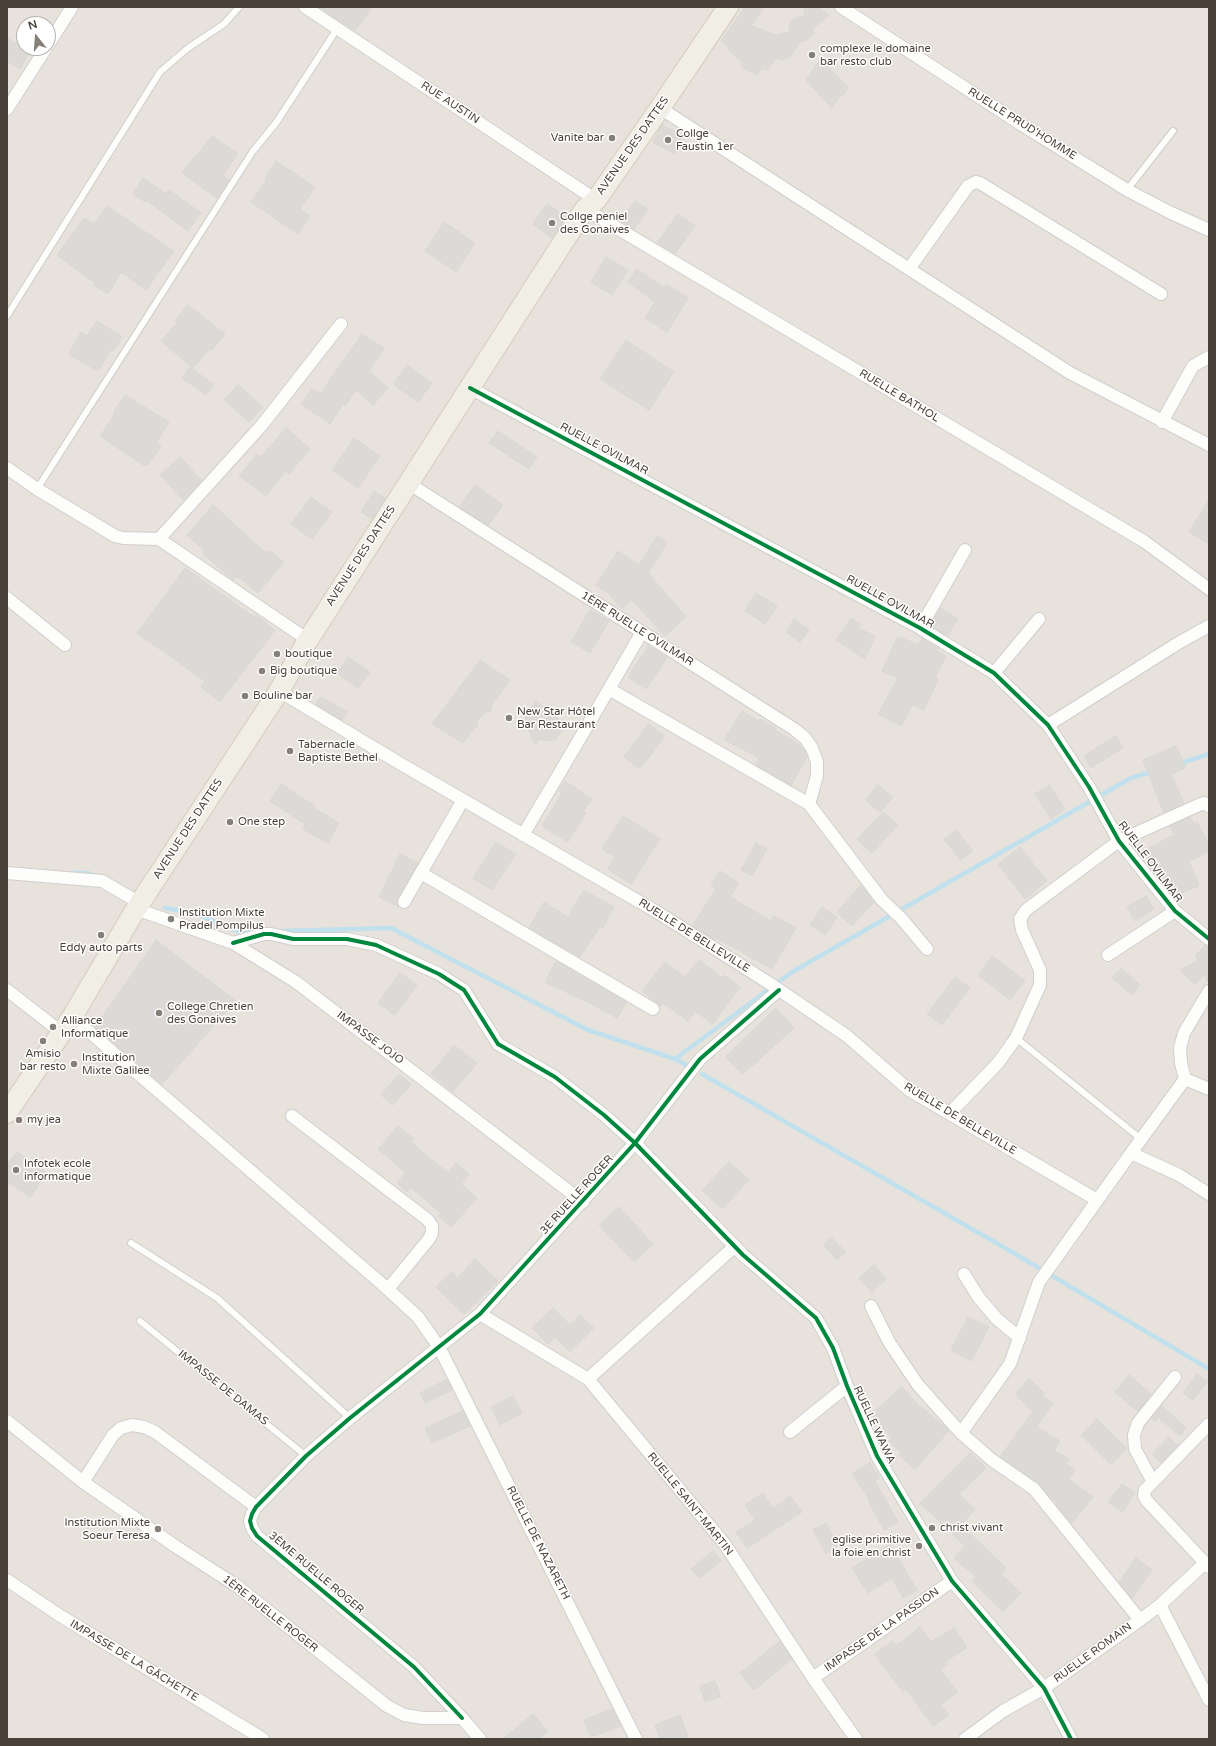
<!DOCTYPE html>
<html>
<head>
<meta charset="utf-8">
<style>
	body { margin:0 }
	#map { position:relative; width:1216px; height:1746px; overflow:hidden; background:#f3f1ee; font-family:"Varela Round",sans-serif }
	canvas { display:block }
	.frame { position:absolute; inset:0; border:8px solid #4a4239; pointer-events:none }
	.north { position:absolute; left:16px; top:16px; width:40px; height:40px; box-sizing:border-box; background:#fff; border:1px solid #b7b3b0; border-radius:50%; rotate:343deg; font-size:11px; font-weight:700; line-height:16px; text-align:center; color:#4a4239 }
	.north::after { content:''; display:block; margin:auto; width:14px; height:18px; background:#857f78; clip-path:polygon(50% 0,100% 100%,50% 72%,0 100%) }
</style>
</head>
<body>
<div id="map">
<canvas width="1216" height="1746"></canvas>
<div class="frame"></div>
<div class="north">N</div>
</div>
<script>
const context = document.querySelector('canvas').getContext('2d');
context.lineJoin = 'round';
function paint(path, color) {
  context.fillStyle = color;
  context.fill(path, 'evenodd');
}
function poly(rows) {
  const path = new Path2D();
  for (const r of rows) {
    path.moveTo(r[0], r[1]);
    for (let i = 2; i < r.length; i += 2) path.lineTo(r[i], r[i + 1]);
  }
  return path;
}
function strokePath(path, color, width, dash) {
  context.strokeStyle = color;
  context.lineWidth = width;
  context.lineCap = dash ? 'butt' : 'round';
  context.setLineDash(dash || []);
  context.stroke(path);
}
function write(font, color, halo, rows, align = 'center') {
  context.font = font + ' "Varela Round",sans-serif';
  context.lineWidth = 3;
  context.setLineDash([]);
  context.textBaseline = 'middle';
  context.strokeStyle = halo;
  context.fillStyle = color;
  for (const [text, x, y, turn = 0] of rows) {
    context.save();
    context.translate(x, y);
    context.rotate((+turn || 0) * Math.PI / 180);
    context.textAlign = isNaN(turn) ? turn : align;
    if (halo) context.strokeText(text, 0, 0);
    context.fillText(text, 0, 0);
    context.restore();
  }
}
const residential = poly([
	[7,7,1209,7,1209,1739,7,1739],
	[24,24,48,24,48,48,24,48]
]);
const stream = poly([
	[1178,764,1209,754],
	[73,873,88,873,95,876],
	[165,908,194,913,242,933,253,932],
	[281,931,391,928,588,1030,675,1059,686,1065],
	[675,1059,792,972,1131,778,1154,771],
	[702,1074,1012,1252,1209,1369]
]);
const building = poly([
	[319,7,372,7,355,31,319,7],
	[745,7,764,7,751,26,777,35,789,32,790,22,797,17,803,17,805,7,818,7,829,15,812,29,814,33,806,41,801,41,790,57,782,60,777,58,767,70,762,68,757,75,741,67,741,61,728,50,727,45,721,41,745,7],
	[7,38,30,51,20,69,7,61,7,38],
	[820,59,849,88,843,95,840,96,832,108,806,80,820,59],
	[662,125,684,137,674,154,653,142,662,125],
	[212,136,238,154,223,175,229,180,217,198,182,173,196,155,197,156,212,136],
	[276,161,315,187,300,209,310,216,298,234,251,202,267,179,265,178,276,161],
	[143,178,166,194,169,190,201,213,188,231,146,200,145,202,133,194,143,178],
	[635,201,648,209,634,229,621,222,635,201],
	[547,204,566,217,552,238,533,224,547,204],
	[107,206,174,251,146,290,121,272,108,294,93,285,95,283,57,255,84,218,94,224,107,206],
	[678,214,695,226,675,254,657,243,678,214],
	[444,222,475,243,456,272,425,251,444,222],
	[606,257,628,270,612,295,591,282,606,257],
	[637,269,664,288,666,284,688,298,667,332,645,318,655,302,628,282,637,269],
	[188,305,225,334,212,350,210,349,193,368,161,341,177,323,175,321,188,305],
	[97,321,122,337,113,351,111,349,98,371,69,354,81,332,87,336,97,321],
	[362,334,384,348,369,371,388,388,373,405,356,390,345,406,343,404,330,424,301,404,312,389,320,394,362,334],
	[626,340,674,372,649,410,600,379,626,340],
	[407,365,432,383,418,402,393,384,407,365],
	[190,367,214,385,206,395,182,378,190,367],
	[238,385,263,407,249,422,224,400,238,385],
	[125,395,169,422,156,443,161,446,148,465,143,465,100,436,115,414,113,413,125,395],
	[286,428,310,449,289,474,286,471,266,496,239,476,257,454,261,457,286,428],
	[498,431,537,457,529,469,489,443,498,431],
	[354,438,380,456,358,488,332,470,354,438],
	[180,457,202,481,183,500,160,475,180,457],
	[475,485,503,505,488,525,459,507,475,485],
	[374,491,385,498,372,519,361,512,374,491],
	[311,497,332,512,312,539,291,524,311,497],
	[1209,500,1209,544,1189,532,1209,500],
	[213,505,266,553,269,550,284,562,258,593,237,576,233,580,203,554,205,551,187,535,213,505],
	[657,536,667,543,648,573,686,617,665,636,632,600,622,609,607,592,596,585,618,551,639,565,657,536],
	[185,568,254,617,256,615,275,630,220,702,201,687,205,681,137,633,185,568],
	[756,593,777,606,765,624,745,611,756,593],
	[941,608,958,619,947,636,930,625,941,608],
	[590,610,609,621,590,653,571,642,590,610],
	[851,618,860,624,858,628,875,636,865,659,836,640,851,618],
	[794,619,809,630,800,642,786,632,794,619],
	[897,638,902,638,918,645,922,638,939,648,937,651,946,656,935,678,938,679,924,710,913,705,901,726,878,714,898,678,882,671,897,638],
	[648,646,667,658,646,689,628,677,648,646],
	[348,657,370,672,358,688,337,673,348,657],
	[480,660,510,680,491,706,491,711,485,712,477,721,478,726,475,727,463,743,432,724,480,660],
	[321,697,347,712,342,720,316,704,321,697],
	[536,701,566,725,556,739,548,741,539,739,535,745,525,720,526,715,536,701],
	[742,711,758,721,760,719,775,727,774,729,800,745,805,751,807,757,791,785,756,765,759,758,739,747,739,748,724,739,742,711],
	[648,724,665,736,640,769,624,757,648,724],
	[1116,736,1123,748,1091,768,1084,756,1116,736],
	[1176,746,1186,768,1171,774,1184,803,1164,813,1143,760,1176,746],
	[565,781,592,799,583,811,586,813,568,842,542,826,562,793,559,791,565,781],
	[281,784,315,806,314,808,339,823,328,843,303,829,305,824,270,801,281,784],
	[878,785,893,797,880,812,865,800,878,785],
	[1049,785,1065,809,1051,819,1035,794,1049,785],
	[883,812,898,825,872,853,857,839,883,812],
	[623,816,660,839,631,884,608,869,615,857,602,849,623,816],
	[1190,817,1194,824,1197,822,1209,844,1209,851,1189,862,1199,886,1173,896,1168,890,1163,878,1159,880,1156,875,1143,851,1174,835,1170,826,1190,817],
	[956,830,973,851,960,860,944,839,956,830],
	[496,842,516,854,492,890,473,878,496,842],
	[756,843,767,849,752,876,741,870,756,843],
	[1020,847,1047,881,1025,899,998,864,1020,847],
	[400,854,418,863,398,898,397,902,399,907,379,897,400,854],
	[720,871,739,883,730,897,771,921,774,916,796,928,772,969,716,938,714,939,692,926,716,889,711,886,720,871],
	[861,885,874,902,852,926,837,912,861,885],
	[584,890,614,907,603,928,600,927,580,957,529,928,544,902,568,917,584,890],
	[1146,896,1154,909,1135,921,1127,907,1146,896],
	[822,907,837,917,825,935,810,925,822,907],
	[156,940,236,1001,162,1084,95,1027,156,940],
	[1205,945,1209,946,1209,984,1204,975,1195,985,1180,970,1198,961,1196,955,1205,945],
	[992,956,1025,981,1010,1000,978,975,992,956],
	[699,960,722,978,724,975,740,987,713,1024,695,1011,688,1021,663,1003,660,1006,642,991,665,962,685,977,699,960],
	[556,961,627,1002,617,1018,585,1000,585,1001,545,982,556,961],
	[1121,968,1140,985,1132,995,1112,978,1121,968],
	[400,973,417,985,395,1015,378,1003,400,973],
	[955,977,970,988,942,1025,927,1014,955,977],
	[776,1008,794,1028,743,1074,725,1057,776,1008],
	[454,1045,477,1063,453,1092,431,1074,454,1045],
	[399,1074,411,1084,393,1105,381,1095,399,1074],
	[398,1126,414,1139,411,1142,448,1173,456,1163,469,1174,461,1184,477,1198,451,1227,438,1216,441,1213,411,1188,407,1192,397,1183,406,1173,378,1149,398,1126],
	[17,1152,47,1173,30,1197,7,1181,7,1165,17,1152],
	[729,1162,749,1180,722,1209,702,1190,729,1162],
	[619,1207,653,1244,634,1262,599,1225,619,1207],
	[831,1237,846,1252,837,1260,823,1245,831,1237],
	[475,1259,498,1281,464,1314,436,1287,452,1272,457,1278,475,1259],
	[874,1265,886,1279,872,1292,859,1278,874,1265],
	[553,1308,570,1325,580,1315,594,1328,570,1352,555,1337,548,1344,532,1328,553,1308],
	[968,1317,989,1327,971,1361,951,1350,968,1317],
	[1197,1374,1207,1382,1193,1400,1183,1393,1197,1374],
	[1129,1375,1151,1394,1138,1412,1115,1392,1129,1375],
	[447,1379,452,1390,425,1403,420,1393,447,1379],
	[1029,1379,1044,1393,1041,1395,1053,1403,1037,1427,1060,1441,1054,1450,1069,1459,1066,1463,1075,1470,1069,1479,1093,1497,1072,1523,1056,1505,1057,1503,1053,1500,1040,1484,1000,1457,1033,1412,1015,1394,1029,1379],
	[902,1387,921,1408,922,1407,949,1431,915,1469,899,1455,901,1452,889,1441,892,1438,871,1414,902,1387],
	[513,1396,522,1413,500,1425,491,1407,513,1396],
	[1162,1406,1186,1428,1180,1436,1159,1418,1155,1422,1151,1418,1162,1406],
	[463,1411,470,1426,432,1443,425,1428,463,1411],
	[1097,1419,1127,1449,1111,1465,1081,1435,1097,1419],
	[1169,1437,1178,1446,1161,1463,1152,1454,1169,1437],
	[970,1453,986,1468,959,1494,975,1509,961,1525,1006,1568,1001,1574,1021,1593,1003,1612,972,1581,976,1577,954,1558,965,1546,920,1503,970,1453],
	[870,1463,880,1478,875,1481,898,1522,884,1530,868,1500,869,1499,852,1474,870,1463],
	[1122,1484,1135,1493,1122,1512,1108,1502,1122,1484],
	[763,1493,773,1509,790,1496,802,1512,747,1548,736,1532,755,1520,745,1505,763,1493],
	[826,1523,838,1546,826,1553,813,1530,826,1523],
	[890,1544,917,1590,903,1598,892,1578,868,1593,852,1568,890,1544],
	[713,1551,721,1561,699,1578,691,1569,713,1551],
	[1136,1558,1152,1570,1132,1599,1119,1582,1136,1558],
	[920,1627,931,1642,954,1628,967,1648,946,1661,948,1664,941,1670,958,1692,941,1705,949,1715,933,1726,906,1689,903,1692,875,1654,893,1641,897,1645,920,1627],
	[780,1641,792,1659,754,1690,740,1673,780,1641],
	[715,1681,721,1697,705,1702,700,1686,715,1681],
	[612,1709,621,1726,591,1737,584,1720,612,1709],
	[533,1714,548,1731,539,1739,503,1739,533,1714],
	[680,1715,689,1739,660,1739,655,1725,680,1715]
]);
const service = poly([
	[1127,190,1173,131],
	[7,316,160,72,188,48,224,24,239,7],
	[37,489,253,151,276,123,337,29],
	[1016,1038,1141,1139],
	[131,1243,217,1298,350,1418],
	[140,1321,306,1456]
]);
const minor = poly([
	[305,7,596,200],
	[841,7,1022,125,1127,190,1169,212,1209,230],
	[48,45,72,7],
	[660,108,1070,373,1209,445],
	[7,109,46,48],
	[585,209,1145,542,1209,589],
	[909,269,968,186,976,182,980,183,1161,294],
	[470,388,920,628,994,673,1048,725,1089,787,1119,841,1175,911,1209,939],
	[1162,422,1193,366,1209,357],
	[7,468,37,489,115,536,123,538,159,539,308,640],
	[408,483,794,729,805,738,812,748,817,762,817,776,809,804],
	[159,539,262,425,341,324],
	[7,598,65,645],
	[920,628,965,550],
	[994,673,1039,619],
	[609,689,642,632],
	[279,691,401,764,657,912,769,983,847,1036,909,1090,1097,1200],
	[1048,725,1180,642,1209,626],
	[523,835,609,689,809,804,882,900,901,918,927,949],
	[7,873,102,881,140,903],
	[421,873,653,1009],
	[404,902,463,800],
	[136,909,233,943,296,982,583,1202],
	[233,943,264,934,271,934,293,939,347,939,376,945,439,974,464,990,498,1044,555,1077,604,1115,635,1143,743,1255,816,1318,833,1348,847,1386,877,1456,952,1581,1044,1688,1071,1739],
	[1108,955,1175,911],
	[7,990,61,1032],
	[1209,991,1184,1033,1180,1048,1181,1063,1185,1079,1131,1153,1179,1175,1209,1194],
	[72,1017,382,1284,418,1317,439,1347,636,1739],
	[1185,1079,1209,1089],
	[950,1113,998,1063,1016,1038,1040,985,1040,970,1022,930,1020,919,1026,910,1119,841,1201,804,1204,803,1209,806],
	[292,1116,428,1220,432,1226,432,1233,429,1239,388,1289],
	[964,1274,979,1298,997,1319,1020,1338],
	[871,1306,889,1342,918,1385,961,1433,992,1460,1034,1489,1140,1620],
	[480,1314,588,1379,724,1543,813,1678,856,1739],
	[588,1379,735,1246],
	[7,1421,83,1482,175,1546,237,1586,387,1706,404,1715,423,1718,462,1718,480,1739],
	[1209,1424,1145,1490,1144,1496,1147,1501,1209,1567],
	[790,1432,847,1386],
	[961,1433,1010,1364,1039,1282,1131,1153],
	[83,1482,113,1435,121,1428,132,1425,144,1427,155,1432,256,1507],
	[1153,1482,1135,1449,1134,1435,1138,1423,1175,1377],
	[7,1580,59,1615,263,1739],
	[1160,1605,1209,1700],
	[813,1678,952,1581],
	[462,1718,414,1667,257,1536,252,1528,250,1521,252,1514,256,1507,306,1456,350,1418,480,1314,635,1143,700,1059,779,990],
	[965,1739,1003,1711,1044,1688,1140,1620,1160,1605,1205,1563]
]);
const primary = poly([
	[7,1113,72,1017,136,909,279,691,308,640,560,247,585,209,596,200,660,108,728,7]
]);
const cycleway = poly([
	[470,388,920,628,994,673,1048,725,1089,787,1119,841,1175,911,1209,939],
	[233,943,264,934,271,934,293,939,347,939,376,945,439,974,464,990,498,1044,555,1077,604,1115,635,1143,743,1255,816,1318,833,1348,847,1386,877,1456,952,1581,1044,1688,1071,1739],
	[462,1718,414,1667,257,1536,252,1528,250,1521,252,1514,256,1507,306,1456,350,1418,480,1314,635,1143,700,1059,779,990]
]);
const markers = [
	[812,55,4,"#857f78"],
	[612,138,4,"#857f78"],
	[668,140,4,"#857f78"],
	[552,223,4,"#857f78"],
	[277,654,4,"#857f78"],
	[262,671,4,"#857f78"],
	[245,696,4,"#857f78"],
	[509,718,4,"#857f78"],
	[290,751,4,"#857f78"],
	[230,822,4,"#857f78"],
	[171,919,4,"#857f78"],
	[101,935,4,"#857f78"],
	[159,1013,4,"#857f78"],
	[53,1027,4,"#857f78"],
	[43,1041,4,"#857f78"],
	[74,1064,4,"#857f78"],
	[19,1120,4,"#857f78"],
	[16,1170,4,"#857f78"],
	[932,1528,4,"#857f78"],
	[158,1529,4,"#857f78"],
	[919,1546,4,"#857f78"]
];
const poiNames = [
	["complexe le domaine",820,49],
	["bar resto club",820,62],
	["Collge",676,134],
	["Faustin 1er",676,147],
	["Vanite bar",604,138,"right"],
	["Collge peniel",560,217],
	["des Gonaives",560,230],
	["boutique",285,654],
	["Big boutique",270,671],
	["Bouline bar",253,696],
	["New Star Hôtel",517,712],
	["Bar Restaurant",517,725],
	["Tabernacle",298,745],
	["Baptiste Bethel",298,758],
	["One step",238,822],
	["Institution Mixte",179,913],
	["Pradel Pompilus",179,926],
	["Eddy auto parts",101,948,"center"],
	["College Chretien",167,1007],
	["des Gonaives",167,1020],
	["Alliance",61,1021],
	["Informatique",61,1034],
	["Amisio",43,1054,"center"],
	["bar resto",43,1067,"center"],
	["Institution",82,1058],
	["Mixte Galilee",82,1071],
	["my jea",27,1120],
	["Infotek ecole",24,1164],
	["informatique",24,1177],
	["Institution Mixte",150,1523,"right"],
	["Soeur Teresa",150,1536,"right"],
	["christ vivant",940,1528],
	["eglise primitive",911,1540,"right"],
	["la foie en christ",911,1553,"right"]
];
const streetNames = [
	["RUE AUSTIN",450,103,33],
	["RUELLE PRUD'HOMME",1022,124,32],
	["AVENUE DES DATTES",633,146,-55],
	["RUELLE BATHOL",899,396,31],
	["RUELLE OVILMAR",604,449,28],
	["AVENUE DES DATTES",361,556,-57],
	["RUELLE OVILMAR",890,602,29],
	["1ÈRE RUELLE OVILMAR",637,629,32],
	["AVENUE DES DATTES",188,829,-57],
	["RUELLE OVILMAR",1150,862,53],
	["RUELLE DE BELLEVILLE",694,936,32],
	["IMPASSE JOJO",370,1038,37],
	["RUELLE DE BELLEVILLE",960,1119,31],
	["3E RUELLE ROGER",577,1195,-48],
	["IMPASSE DE DAMAS",223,1388,39],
	["RUELLE WAWA",874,1425,65],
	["RUELLE SAINT-MARTIN",690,1504,51],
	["RUELLE DE NAZARETH",538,1543,63],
	["3ÈME RUELLE ROGER",316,1573,40],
	["1ÈRE RUELLE ROGER",270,1614,38],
	["IMPASSE DE LA PASSION",882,1630,-35],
	["RUELLE ROMAIN",1093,1653,-36],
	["IMPASSE DE LA GÂCHETTE",134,1661,31]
];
paint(residential, '#e7e2dc');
strokePath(stream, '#c1e0ee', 4.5);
paint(building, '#dcdad6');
strokePath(building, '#dbd8d4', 1);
strokePath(service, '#d1cfcb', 8);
strokePath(minor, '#d1cfcb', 14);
strokePath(primary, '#d4cbbc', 22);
strokePath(service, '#fdfdfc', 6);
strokePath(minor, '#fdfdfc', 12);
strokePath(primary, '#f1eee6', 20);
strokePath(cycleway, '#00873e', 4);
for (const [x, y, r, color] of markers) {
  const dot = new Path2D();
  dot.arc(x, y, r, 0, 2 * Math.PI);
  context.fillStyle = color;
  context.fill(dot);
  strokePath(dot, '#fff', 1.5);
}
write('11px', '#4a4239', '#fff', poiNames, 'left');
write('11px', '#4a4239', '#fff', streetNames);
</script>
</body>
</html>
